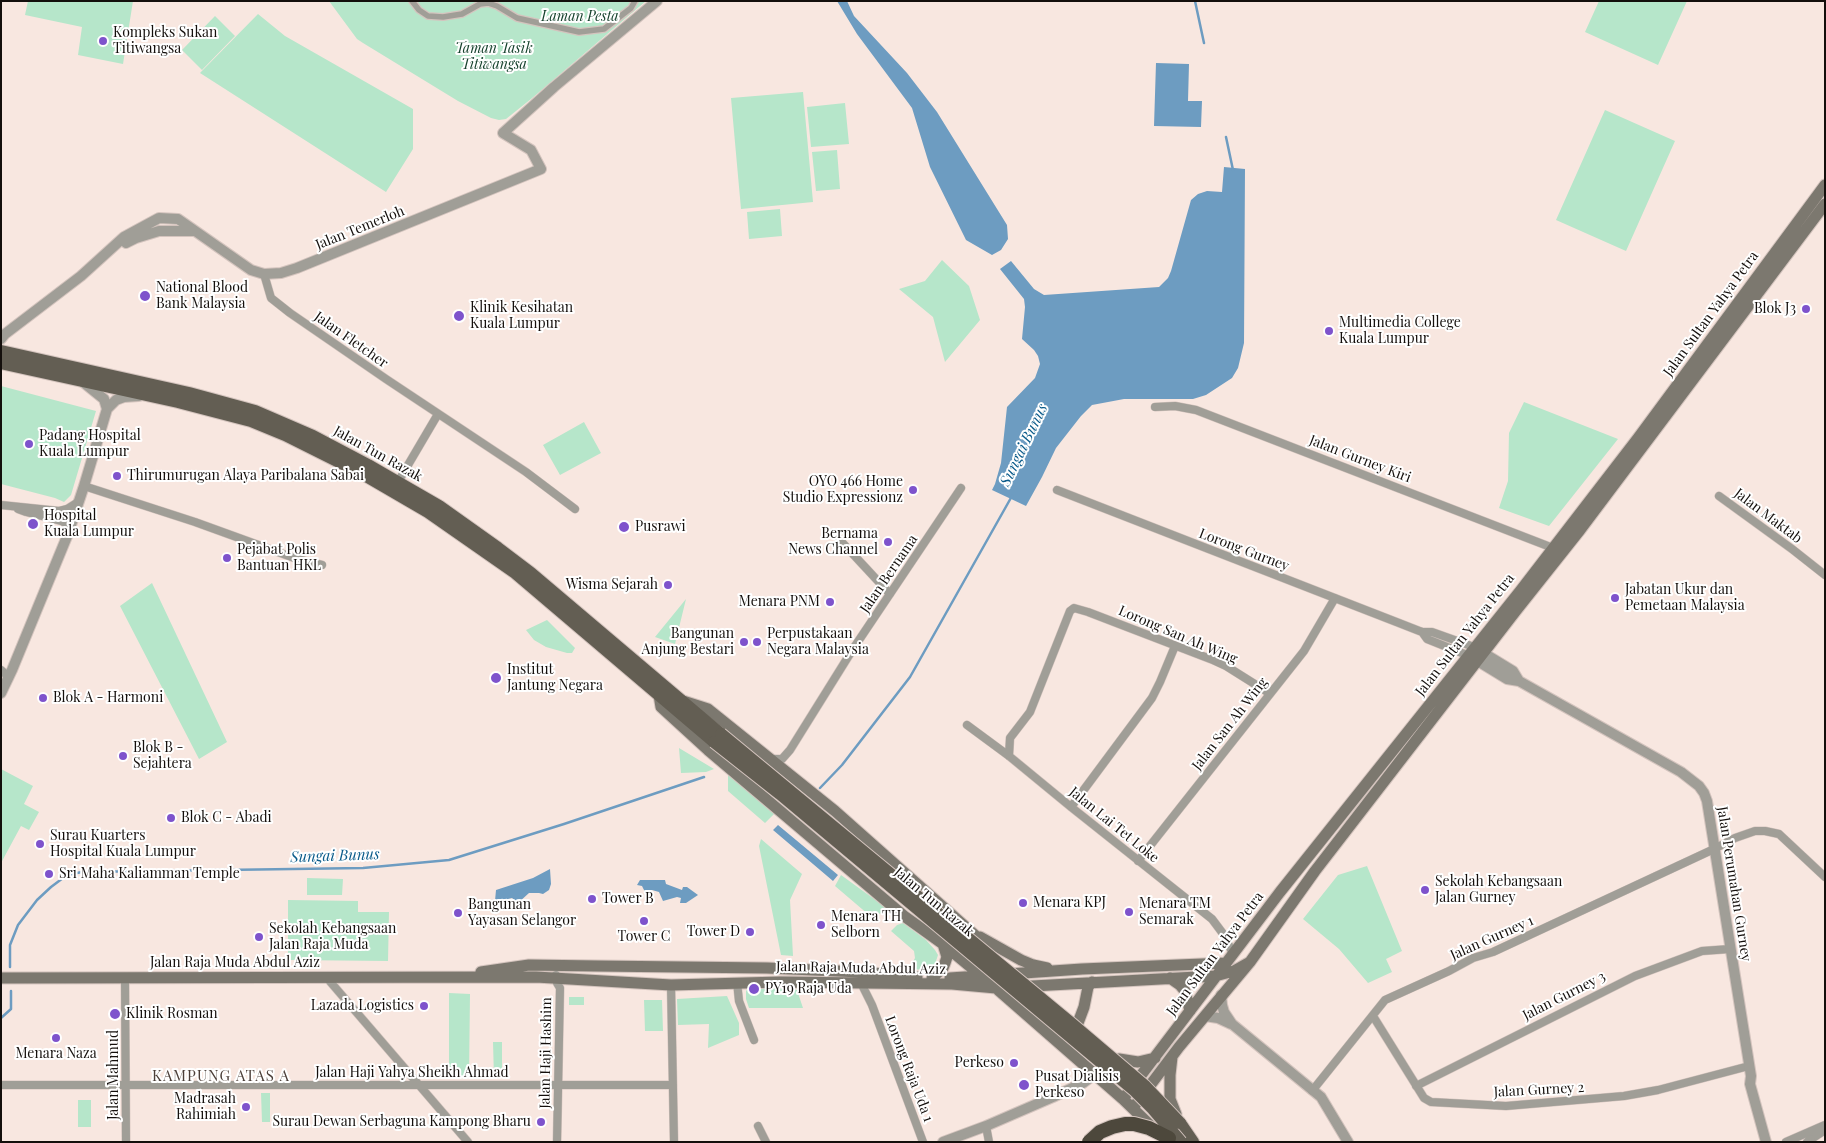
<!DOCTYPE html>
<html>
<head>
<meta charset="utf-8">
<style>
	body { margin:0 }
	#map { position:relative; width:1826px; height:1143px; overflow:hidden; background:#f8e7e0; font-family:"Playfair Display",serif }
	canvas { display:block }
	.frame { position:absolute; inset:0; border:2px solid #140f0c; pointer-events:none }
</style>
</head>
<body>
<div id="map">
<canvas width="1826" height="1143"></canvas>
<div class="frame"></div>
</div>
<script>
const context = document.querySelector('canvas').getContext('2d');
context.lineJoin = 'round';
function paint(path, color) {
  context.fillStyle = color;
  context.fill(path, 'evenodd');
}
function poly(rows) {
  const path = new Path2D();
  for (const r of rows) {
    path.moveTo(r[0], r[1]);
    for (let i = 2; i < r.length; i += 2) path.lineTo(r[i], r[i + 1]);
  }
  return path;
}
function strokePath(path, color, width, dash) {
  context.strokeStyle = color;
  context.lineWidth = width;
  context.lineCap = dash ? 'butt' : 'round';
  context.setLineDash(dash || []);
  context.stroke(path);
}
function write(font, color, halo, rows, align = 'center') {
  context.font = font + ' "Playfair Display",serif';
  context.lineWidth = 4;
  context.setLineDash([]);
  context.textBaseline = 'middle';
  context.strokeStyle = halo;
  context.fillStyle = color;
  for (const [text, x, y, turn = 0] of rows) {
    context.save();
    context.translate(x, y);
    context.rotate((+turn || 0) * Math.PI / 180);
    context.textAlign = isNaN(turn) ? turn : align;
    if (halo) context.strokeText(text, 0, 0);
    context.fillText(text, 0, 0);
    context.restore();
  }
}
const green = poly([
	[28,1,133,1,123,64,78,55,82,27,25,15],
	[329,1,646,1,531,99,506,119,499,120,491,118,458,101,363,43,357,39],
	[1599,1,1687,1,1658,65,1585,32],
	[258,14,285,36,413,109,413,149,386,192,200,73],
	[215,16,235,36,202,70,182,50],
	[803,92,813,202,741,209,731,98],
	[845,103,849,144,811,147,807,107],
	[1605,110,1675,141,1626,251,1556,220],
	[837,150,840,189,816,191,812,152],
	[780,209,782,236,749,239,747,212],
	[942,260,969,286,980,320,945,362,933,317,899,289,925,281],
	[1,386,96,411,71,495,64,502,55,498,1,484],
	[1524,402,1618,439,1549,526,1499,508,1508,481,1509,433],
	[584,422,601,453,560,475,543,445],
	[152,583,227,742,199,759,120,606],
	[686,599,675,644,655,637],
	[547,620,575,648,572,653,567,653,546,647,534,640,526,630],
	[679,748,714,769,706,772,681,773],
	[1,769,33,786,24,804,39,812,29,830,21,826,1,863],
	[728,772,775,813,765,823,728,791],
	[761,839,802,874,790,900,793,956,781,955,759,846],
	[1367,866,1402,951,1386,959,1392,972,1368,983,1339,949,1303,919,1338,875],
	[841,875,892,912,869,915,835,886],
	[307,878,343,879,342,895,307,895],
	[288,900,358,901,358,912,389,912,388,961,288,960],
	[903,923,926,940,935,950,938,955,934,967,926,970,909,969,915,958,914,951,891,931,897,925],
	[750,987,789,987,797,990,803,1008,749,1008,746,999,746,991],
	[449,993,470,994,469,1077,449,1077],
	[727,996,739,1023,739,1035,708,1048,709,1024,678,1025,677,999],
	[569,997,584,997,584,1005,569,1005],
	[644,1000,662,1000,663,1031,645,1031],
	[502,1042,502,1078,494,1078,493,1042],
	[261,1093,270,1093,270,1122,262,1122],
	[78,1100,91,1100,91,1127,78,1127]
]);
const water = poly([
	[837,1,847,1,854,16,907,73,937,112,1007,225,1008,239,1001,250,992,255,966,240,930,167,912,108,857,34],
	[1156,63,1189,64,1188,101,1202,101,1201,127,1154,126],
	[1224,167,1245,169,1244,343,1238,368,1232,378,1206,395,1193,399,1124,399,1092,405,1081,416,1056,448,1042,477,1026,506,992,490,995,484,1001,463,1007,407,1035,378,1040,364,1038,356,1034,350,1022,339,1025,307,1024,299,1000,269,1011,261,1034,289,1044,295,1159,287,1168,278,1171,271,1191,200,1198,194,1207,191,1222,192],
	[778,825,838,875,833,881,773,830],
	[550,869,551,884,549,890,543,894,539,893,529,893,518,903,512,898,500,901,500,907,494,912,496,890,533,878],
	[640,880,665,880,666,884,682,890,683,887,687,887,698,895,686,903,680,903,681,898,677,897,663,901,659,892,652,890,645,892,642,886,637,885]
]);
const stream = poly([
	[1195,1,1204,43],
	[1226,137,1233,170],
	[820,788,842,765,910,677,1012,496],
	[10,967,10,945,18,925,37,900,51,887,67,875,82,872,363,868,449,860,564,824,704,777],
	[1,1018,11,1009,11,991]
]);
const pedestrian = poly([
	[412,1,419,10,428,16,443,17,462,14,480,4,488,3,497,6,517,18,579,32,604,29,631,8,635,1]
]);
const minor = poly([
	[264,274,271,298,290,313,386,379,526,472,575,509],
	[1155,407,1175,406,1196,410,1553,548],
	[398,482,438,414],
	[84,486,195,522,297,559,322,565],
	[1057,490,1399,623,1422,632,1432,632,1474,647],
	[1719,496,1792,549,1825,575],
	[1,505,59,511,67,509,78,502],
	[18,509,26,512,61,521,71,526],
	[838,538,890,594],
	[1422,632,1427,639,1467,655],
	[1,670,9,677],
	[967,725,1009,756,1071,807,1212,919,1224,935,1233,954],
	[1009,756,1010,738,1030,712,1070,611,1074,608,1088,612,1213,660,1226,666,1269,693],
	[769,759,782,759,790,750,853,649,961,488],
	[1071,807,1152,698,1160,682,1175,646],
	[1138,861,1304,651,1335,598],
	[556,975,557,983,560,988,557,1142],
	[125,978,126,1142],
	[327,978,468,1142],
	[737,982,739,1001,754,1040],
	[861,983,872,1005,923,1142],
	[671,985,674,1142],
	[1373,1016,1424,1098,1431,1102,1506,1106,1624,1096,1658,1090,1749,1066],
	[1,1085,673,1085],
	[1416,1086,1635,976,1702,951,1730,949],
	[1312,1091,1385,1000,1449,971,1473,958,1493,952,1714,849,1735,838,1755,831,1765,831,1779,834,1825,877],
	[758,1126,766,1142],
	[986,1126,989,1142],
	[1786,1142,1825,1125],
	[1807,1142,1825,1130]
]);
const tertiary = poly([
	[126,243,136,238,159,231,195,231],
	[1,339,5,334,81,276,124,237,159,218,178,219,251,270,264,274,281,273,297,268,541,169,531,150,503,133,554,87,657,1],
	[107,409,116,400,124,397,139,396],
	[1477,649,1513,671,1519,681],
	[1471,657,1507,679,1519,681,1681,772,1699,786,1704,793,1707,801,1751,1076,1750,1084,1766,1142],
	[1,693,12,670,68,534,84,486,107,409,104,399,83,382],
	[1221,995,1222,1005,1224,1012,1232,1024,1321,1097,1348,1142],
	[1205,1016,1218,1018,1231,1024],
	[943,1142,986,1126,1053,1097,1083,1083,1095,1074],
	[1810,1142,1810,1140]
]);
const secondary = poly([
	[659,695,661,707,708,750,904,916,943,944,996,988,1123,1099,1154,1129],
	[683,701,708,709,835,811,986,945],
	[980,937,1021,960,1033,965,1047,968],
	[481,972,529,965,597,966,767,968,861,972,917,977],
	[1,978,536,977,671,985,780,982,952,984,996,988,1215,976,1234,971,1250,962],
	[932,978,943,968,945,963,947,957,943,944],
	[950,978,1082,969,1226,963],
	[1170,978,1180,985,1185,991,1190,1011],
	[1078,1023,1084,1007,1088,987,1092,982],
	[1172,1057,1170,1075,1170,1099,1176,1114],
	[1119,1059,1138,1062,1155,1058],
	[1123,1099,1280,892,1521,590,1638,438,1825,185],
	[1133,1108,1179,1047,1250,962,1315,871,1515,612,1580,530,1825,204]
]);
const primary = poly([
	[1,351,189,393,255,411,313,436,368,465,439,506,498,548,531,573,721,734],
	[1,363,178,402,251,421,285,435,361,473,428,512,514,572,714,742],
	[1180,1123,1193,1142]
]);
const primaryBridge = poly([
	[721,734,1072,1024,1144,1085,1180,1123],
	[714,742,780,794,1135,1091,1153,1109,1181,1142]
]);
const motorwayBridge = poly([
	[1089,1142,1100,1132,1112,1127,1125,1124,1134,1124,1149,1128,1169,1138]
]);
const markers = [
	[103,41,5,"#7e53cc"],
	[145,296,6,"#7e53cc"],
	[1806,309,5,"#7e53cc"],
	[459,316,6,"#7e53cc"],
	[1329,331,5,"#7e53cc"],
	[29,444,5,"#7e53cc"],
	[117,476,5,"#7e53cc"],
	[913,490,5,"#7e53cc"],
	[33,524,6,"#7e53cc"],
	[624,527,6,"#7e53cc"],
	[888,542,5,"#7e53cc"],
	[227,558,5,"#7e53cc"],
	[668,585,5,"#7e53cc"],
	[1615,598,5,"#7e53cc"],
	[830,602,5,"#7e53cc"],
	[744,642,5,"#7e53cc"],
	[757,642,5,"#7e53cc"],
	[496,678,6,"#7e53cc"],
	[43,698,5,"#7e53cc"],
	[123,756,5,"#7e53cc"],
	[171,818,5,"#7e53cc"],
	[40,844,5,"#7e53cc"],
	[49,874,5,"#7e53cc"],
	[1425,890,5,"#7e53cc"],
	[592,899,5,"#7e53cc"],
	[1023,903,5,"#7e53cc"],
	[1129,912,5,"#7e53cc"],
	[458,913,5,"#7e53cc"],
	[644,921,5,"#7e53cc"],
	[821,925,5,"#7e53cc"],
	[750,932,5,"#7e53cc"],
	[259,937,5,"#7e53cc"],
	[754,989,6,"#7e53cc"],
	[424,1006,5,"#7e53cc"],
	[115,1014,6,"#7e53cc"],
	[56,1038,5,"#7e53cc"],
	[1014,1063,5,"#7e53cc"],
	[1024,1085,6,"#7e53cc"],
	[246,1107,5,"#7e53cc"],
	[541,1122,5,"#7e53cc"]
];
const parkNames = [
	["Laman Pesta",580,17],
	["Taman Tasik",494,49],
	["Titiwangsa",494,65]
];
const poiNames = [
	["Kompleks Sukan",113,33],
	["Titiwangsa",113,49],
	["National Blood",156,288],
	["Bank Malaysia",156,304],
	["Klinik Kesihatan",470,308],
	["Kuala Lumpur",470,324],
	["Blok J3",1796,309,"right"],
	["Multimedia College",1339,323],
	["Kuala Lumpur",1339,339],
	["Padang Hospital",39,436],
	["Kuala Lumpur",39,452],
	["Thirumurugan Alaya Paribalana Sabai",127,476],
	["OYO 466 Home",903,482,"right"],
	["Studio Expressionz",903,498,"right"],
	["Hospital",44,516],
	["Kuala Lumpur",44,532],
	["Pusrawi",635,527],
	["Bernama",878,534,"right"],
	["News Channel",878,550,"right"],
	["Pejabat Polis",237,550],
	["Bantuan HKL",237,566],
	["Wisma Sejarah",658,585,"right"],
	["Jabatan Ukur dan",1625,590],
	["Pemetaan Malaysia",1625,606],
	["Menara PNM",820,602,"right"],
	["Bangunan",734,634,"right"],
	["Anjung Bestari",734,650,"right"],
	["Perpustakaan",767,634],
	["Negara Malaysia",767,650],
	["Institut",507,670],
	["Jantung Negara",507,686],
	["Blok A - Harmoni",53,698],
	["Blok B -",133,748],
	["Sejahtera",133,764],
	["Blok C - Abadi",181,818],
	["Surau Kuarters",50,836],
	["Hospital Kuala Lumpur",50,852],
	["Sri Maha Kaliamman Temple",59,874],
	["Sekolah Kebangsaan",1435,882],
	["Jalan Gurney",1435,898],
	["Tower B",602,899],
	["Menara KPJ",1033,903],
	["Menara TM",1139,904],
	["Semarak",1139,920],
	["Bangunan",468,905],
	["Yayasan Selangor",468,921],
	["Menara TH",831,917],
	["Selborn",831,933],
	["Sekolah Kebangsaan",269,929],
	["Jalan Raja Muda",269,945],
	["Tower D",740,932,"right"],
	["Tower C",644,937,"center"],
	["PY19 Raja Uda",765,989],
	["Lazada Logistics",414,1006,"right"],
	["Klinik Rosman",126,1014],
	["Menara Naza",56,1054,"center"],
	["Perkeso",1004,1063,"right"],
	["Pusat Dialisis",1035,1077],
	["Perkeso",1035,1093],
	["Madrasah",236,1099,"right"],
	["Rahimiah",236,1115,"right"],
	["Surau Dewan Serbaguna Kampong Bharu",531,1122,"right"]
];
const streetNames = [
	["Jalan Temerloh",360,228,-22],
	["Jalan Sultan Yahya Petra",1711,314,-54],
	["Jalan Fletcher",351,340,35],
	["Jalan Tun Razak",378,454,29],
	["Jalan Gurney Kiri",1360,459,21],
	["Jalan Maktab",1768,516,37],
	["Lorong Gurney",1244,550,21],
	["Jalan Bernama",889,574,-56],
	["Lorong San Ah Wing",1178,635,23],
	["Jalan Sultan Yahya Petra",1465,635,-52],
	["Jalan San Ah Wing",1230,724,-52],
	["Jalan Lai Tet Loke",1114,825,39],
	["Jalan Perumahan Gurney",1734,884,81],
	["Jalan Tun Razak",934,902,40],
	["Jalan Gurney 1",1492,938,-24],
	["Jalan Sultan Yahya Petra",1215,954,-53],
	["Jalan Raja Muda Abdul Aziz",235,963],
	["Jalan Raja Muda Abdul Aziz",861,968,1],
	["Jalan Gurney 3",1564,996,-27],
	["Jalan Haji Hashim",546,1053,-89],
	["Lorong Raja Uda 1",909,1069,69],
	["Jalan Haji Yahya Sheikh Ahmad",412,1073],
	["Jalan Mahmud",114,1075,-90],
	["Jalan Gurney 2",1539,1090,-3]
];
const waterNames = [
	["Sungai Bunus",1024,445,-64],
	["Sungai Bunus",335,856,-2]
];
const neighbourhoodNames = [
	["KAMPUNG ATAS A",221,1076]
];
paint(green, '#b6e6ca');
paint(water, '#6d9cc1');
strokePath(stream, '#6d9cc1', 2.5);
strokePath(pedestrian, '#d4c4be', 8);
strokePath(minor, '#d4c4be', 9);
strokePath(tertiary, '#d4c4be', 12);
strokePath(secondary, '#d4c4be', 13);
strokePath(primary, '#d4c4be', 14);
strokePath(pedestrian, '#a09e97', 5.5);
strokePath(minor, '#a09e97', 8);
strokePath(tertiary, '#a09e97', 10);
strokePath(secondary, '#7c786f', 11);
strokePath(primary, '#635e53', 12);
strokePath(primaryBridge, '#d4c4be', 14, []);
strokePath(motorwayBridge, '#d4c4be', 16, []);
strokePath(primaryBridge, '#635e53', 12);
strokePath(motorwayBridge, '#4d483c', 14);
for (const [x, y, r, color] of markers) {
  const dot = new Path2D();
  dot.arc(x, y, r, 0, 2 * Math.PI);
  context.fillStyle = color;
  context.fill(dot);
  strokePath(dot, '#fff', 2);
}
write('italic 14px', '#16422d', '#fff', parkNames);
write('14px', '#140f0c', '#fff', poiNames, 'left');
write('14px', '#140f0c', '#fff', streetNames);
write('italic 15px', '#0a5b8a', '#fff', waterNames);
context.letterSpacing = '1px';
write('15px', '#4b3e38', '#fff', neighbourhoodNames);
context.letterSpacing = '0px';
</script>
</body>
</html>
